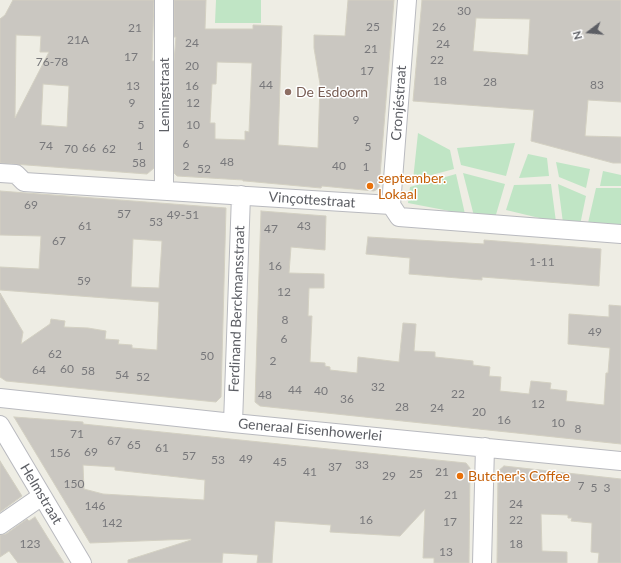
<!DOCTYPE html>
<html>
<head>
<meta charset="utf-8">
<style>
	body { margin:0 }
	#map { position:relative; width:621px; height:563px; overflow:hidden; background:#eeede4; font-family:Lato,sans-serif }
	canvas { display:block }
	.north { position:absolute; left:569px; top:12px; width:40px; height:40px; -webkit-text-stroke:3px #fff; paint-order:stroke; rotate:254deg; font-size:11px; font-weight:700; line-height:16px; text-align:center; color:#5c5e64 }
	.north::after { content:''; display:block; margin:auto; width:14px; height:18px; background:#5c5e64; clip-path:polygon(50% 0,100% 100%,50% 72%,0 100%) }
</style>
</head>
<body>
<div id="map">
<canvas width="621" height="563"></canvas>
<div class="north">N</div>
</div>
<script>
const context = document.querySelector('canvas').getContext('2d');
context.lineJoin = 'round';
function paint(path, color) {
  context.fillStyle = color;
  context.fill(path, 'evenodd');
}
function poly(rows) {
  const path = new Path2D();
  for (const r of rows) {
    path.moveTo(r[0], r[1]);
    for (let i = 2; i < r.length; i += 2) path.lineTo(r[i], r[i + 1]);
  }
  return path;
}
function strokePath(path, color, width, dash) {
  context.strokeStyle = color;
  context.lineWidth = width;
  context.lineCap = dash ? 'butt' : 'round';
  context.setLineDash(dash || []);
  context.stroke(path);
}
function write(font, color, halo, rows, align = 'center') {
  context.font = font + ' Lato,sans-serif';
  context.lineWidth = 3;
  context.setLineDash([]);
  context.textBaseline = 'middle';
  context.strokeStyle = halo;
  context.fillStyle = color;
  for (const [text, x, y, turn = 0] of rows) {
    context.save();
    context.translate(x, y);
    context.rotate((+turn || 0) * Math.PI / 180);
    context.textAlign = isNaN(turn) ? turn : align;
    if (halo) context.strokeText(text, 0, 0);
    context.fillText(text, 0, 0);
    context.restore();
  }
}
const green = poly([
	[216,0,261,0,261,23,215,23],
	[418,133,450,150,454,169,413,180],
	[515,143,506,176,461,165,457,148],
	[528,154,547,158,549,176,519,178],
	[556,162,590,169,586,188,559,177],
	[603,171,621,175,621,186,600,186],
	[463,173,505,184,495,218,474,216],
	[456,174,465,214,408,203,410,187],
	[551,184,556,222,506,210,514,185],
	[558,184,586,196,580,225,563,223],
	[596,188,621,188,621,225,588,223]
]);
const building = poly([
	[13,0,154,0,152,61,154,61,154,168,147,174,0,163,0,19,5,15,13,0],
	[16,35,41,36,40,52,49,52,15,118,16,35],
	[43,84,69,86,67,127,41,125,43,84],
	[174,0,206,0,205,29,253,29,253,25,282,26,278,145,318,148,320,84,314,48,314,35,345,36,348,0,394,0,379,188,374,191,322,186,321,188,245,181,243,181,243,180,177,176,174,173,174,61,176,37,174,37,174,0],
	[217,62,252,63,249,132,245,131,245,140,215,139,215,123,210,123,212,84,216,84,217,62],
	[422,0,621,0,621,102,588,100,585,136,621,137,621,163,613,163,531,141,534,110,413,101,422,0],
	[476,18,530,19,528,55,473,51,476,18],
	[0,191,226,208,221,397,216,402,6,381,0,377,0,293,23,332,21,344,50,324,51,319,65,321,64,327,88,328,106,331,105,339,119,340,118,344,132,345,132,348,157,350,159,302,0,290,0,267,39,269,41,236,0,235,0,191],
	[133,239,162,241,159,288,131,287,133,239],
	[261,211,326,216,325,250,291,247,289,273,324,274,324,288,309,288,308,316,312,316,310,362,325,363,325,366,330,367,330,370,357,373,358,357,399,362,403,323,416,324,414,351,435,352,435,357,473,361,473,365,490,367,489,376,501,377,500,391,529,394,531,381,551,383,550,389,567,391,566,401,604,405,606,373,608,373,610,348,568,344,569,314,609,317,609,305,621,306,621,444,260,406,255,402,261,211],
	[368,237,484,244,484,240,601,249,599,286,482,277,482,280,409,274,410,258,366,254,368,237],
	[14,417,83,422,83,424,466,463,470,468,469,563,434,563,434,558,423,558,425,509,400,536,330,532,331,525,275,521,272,563,257,563,258,555,223,553,222,563,128,563,128,560,191,540,191,539,90,543,14,417],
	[83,465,115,467,115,470,205,480,204,500,103,494,84,489,83,465],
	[0,461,22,496,0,512,0,461],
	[504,466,621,479,621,563,598,563,599,553,591,552,592,523,571,521,572,518,568,518,568,515,541,514,542,551,567,552,567,563,497,563,498,471,504,466],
	[35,517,48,538,64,563,18,563,9,551,0,557,0,535,6,534,27,519,29,521,35,517]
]);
const minor = poly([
	[0,173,16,174,24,182,391,205],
	[164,190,164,0],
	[391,205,399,217,621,234],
	[391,205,407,0],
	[0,398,233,423,621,461],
	[233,423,241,195],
	[0,425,82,563],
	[0,525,42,496],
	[482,563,485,447]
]);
const markers = [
	[288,92,4,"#8d6e63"],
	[370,186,4,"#e8710a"],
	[460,476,4,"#e8710a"]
];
const numberNames = [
	["30",464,11],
	["25",373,27],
	["26",439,27],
	["21",135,28],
	["21A",78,40],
	["24",192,43],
	["24",443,44],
	["21",371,49],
	["17",131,57],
	["22",437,60],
	["76-78",52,62],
	["20",192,66],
	["17",367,71],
	["18",440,81],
	["28",490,82],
	["44",266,85],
	["83",597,85],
	["13",133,86],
	["16",192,86],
	["9",132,103],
	["12",193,103],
	["9",356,120],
	["5",141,125],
	["10",193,125],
	["6",186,144],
	["74",46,146],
	["1",140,146],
	["5",368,147],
	["66",89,148],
	["70",71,149],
	["62",109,149],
	["48",227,162],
	["58",139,163],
	["2",186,166],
	["40",339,166],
	["1",366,167],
	["52",204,169],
	["69",31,205],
	["57",124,214],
	["49-51",183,215],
	["53",156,222],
	["61",85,226],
	["43",304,226],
	["47",271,229],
	["67",59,241],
	["1-11",542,262],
	["16",275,266],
	["59",84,281],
	["12",284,292],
	["8",285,320],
	["49",595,332],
	["6",284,339],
	["62",55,354],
	["50",207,356],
	["2",273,361],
	["60",67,369],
	["64",39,370],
	["58",88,371],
	["54",122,375],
	["52",143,377],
	["32",378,387],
	["44",295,390],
	["40",321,391],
	["22",458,394],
	["48",265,395],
	["36",347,399],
	["12",538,404],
	["28",402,407],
	["24",437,408],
	["20",479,412],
	["16",504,420],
	["10",558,423],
	["8",578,429],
	["71",77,434],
	["67",114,441],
	["65",134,445],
	["61",162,448],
	["69",91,452],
	["156",60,453],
	["57",189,456],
	["49",246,459],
	["53",218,460],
	["45",280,462],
	["33",362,465],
	["37",335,467],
	["41",310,472],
	["21",442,472],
	["25",416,474],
	["29",389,476],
	["150",74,484],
	["7",581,486],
	["5",594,488],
	["3",607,488],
	["21",451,495],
	["24",516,504],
	["146",95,506],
	["16",366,520],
	["22",516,520],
	["17",450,522],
	["142",112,523],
	["123",30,544],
	["18",516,544],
	["13",446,552]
];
const educationNames = [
	["De Esdoorn",296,92]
];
const streetNames = [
	["Leningstraat",164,95,-90],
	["Cronjéstraat",399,103,-86],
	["Vinçottestraat",312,200,4],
	["Ferdinand Berckmansstraat",237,309,-88],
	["Generaal Eisenhowerlei",310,430,5],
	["Helmstraat",41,494,59]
];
const foodNames = [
	["september.",378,178],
	["Lokaal",378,194],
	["Butcher's Coffee",468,476]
];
paint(green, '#c0e5c5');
paint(building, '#cac7c1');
strokePath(building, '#d3d0c2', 1);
strokePath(minor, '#b9babf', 20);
strokePath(minor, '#fff', 18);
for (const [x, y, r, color] of markers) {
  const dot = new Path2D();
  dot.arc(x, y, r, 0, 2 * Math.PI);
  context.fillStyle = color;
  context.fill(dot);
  strokePath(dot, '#fff', 1.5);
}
write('12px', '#78787b', null, numberNames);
write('14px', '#785e54', '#fff', educationNames, 'left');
write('14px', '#5c5e64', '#fff', streetNames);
write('14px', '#c56008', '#fff', foodNames, 'left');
</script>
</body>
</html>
